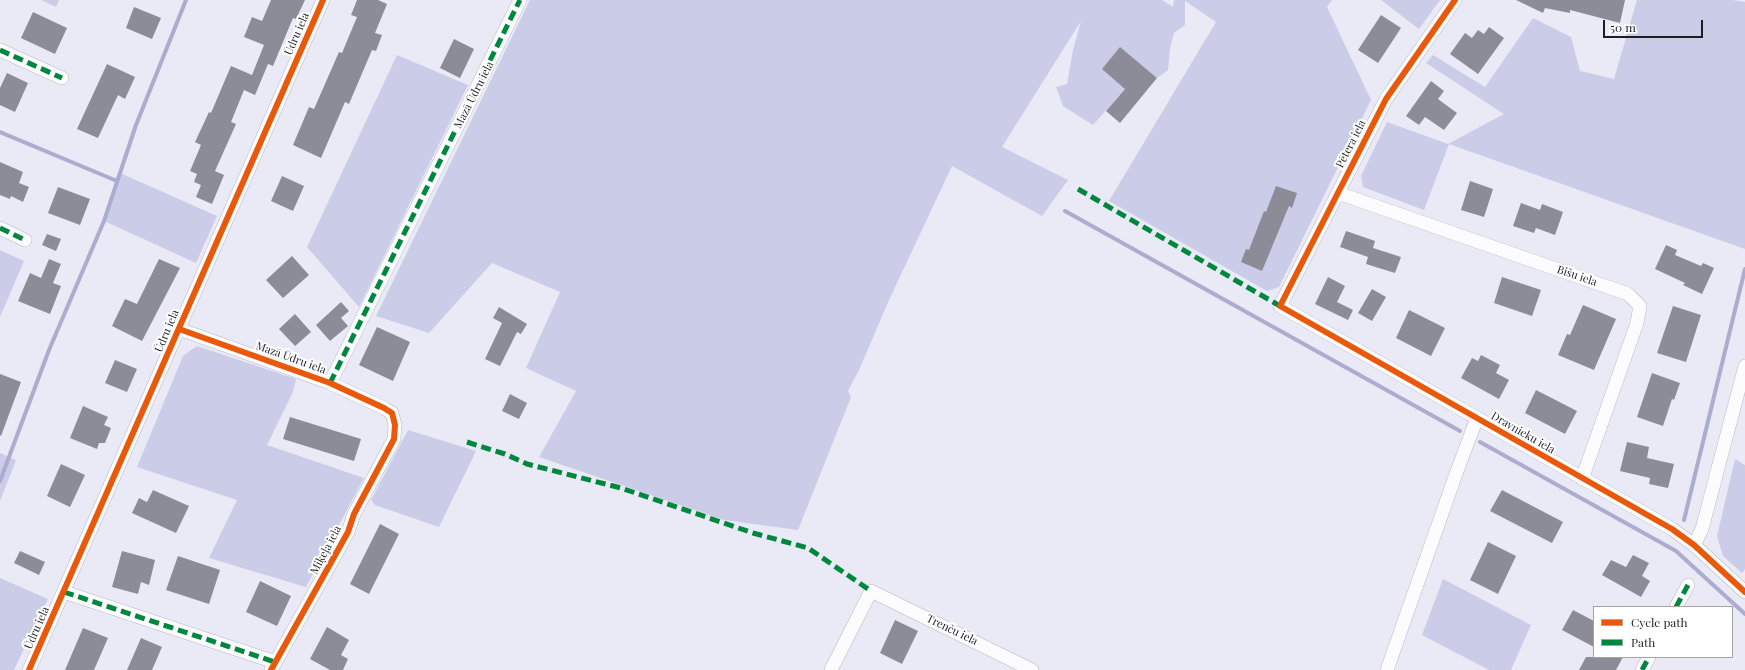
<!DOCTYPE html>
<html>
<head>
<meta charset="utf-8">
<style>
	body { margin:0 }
	#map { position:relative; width:1745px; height:670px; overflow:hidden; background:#e9eaf5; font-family:"Playfair Display",serif }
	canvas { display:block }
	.legend { position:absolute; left:1593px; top:606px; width:140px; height:52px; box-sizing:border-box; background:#fff; border:1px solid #a5a5a8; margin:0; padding:5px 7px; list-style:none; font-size:12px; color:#1d1e25 }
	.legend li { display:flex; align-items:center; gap:8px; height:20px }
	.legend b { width:20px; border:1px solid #a5a5a8 }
	.scale { position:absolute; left:1603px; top:20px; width:100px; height:18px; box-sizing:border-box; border:2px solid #1d1e25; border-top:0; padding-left:5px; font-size:12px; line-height:14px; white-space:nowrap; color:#1d1e25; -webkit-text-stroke:3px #fff; paint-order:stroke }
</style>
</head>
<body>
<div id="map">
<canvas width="1745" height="670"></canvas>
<ul class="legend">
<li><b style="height:5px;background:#e8590c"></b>Cycle path</li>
<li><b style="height:5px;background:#00873e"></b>Path</li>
</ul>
<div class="scale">50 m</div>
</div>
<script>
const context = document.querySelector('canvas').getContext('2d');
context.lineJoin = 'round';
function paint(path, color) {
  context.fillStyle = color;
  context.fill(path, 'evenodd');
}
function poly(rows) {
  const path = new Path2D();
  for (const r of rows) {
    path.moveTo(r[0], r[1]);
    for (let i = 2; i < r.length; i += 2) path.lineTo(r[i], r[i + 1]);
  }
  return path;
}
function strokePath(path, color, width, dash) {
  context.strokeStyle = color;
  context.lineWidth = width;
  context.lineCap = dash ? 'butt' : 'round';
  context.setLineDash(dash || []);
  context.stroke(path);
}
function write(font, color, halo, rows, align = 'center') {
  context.font = font + ' "Playfair Display",serif';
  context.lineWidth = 4;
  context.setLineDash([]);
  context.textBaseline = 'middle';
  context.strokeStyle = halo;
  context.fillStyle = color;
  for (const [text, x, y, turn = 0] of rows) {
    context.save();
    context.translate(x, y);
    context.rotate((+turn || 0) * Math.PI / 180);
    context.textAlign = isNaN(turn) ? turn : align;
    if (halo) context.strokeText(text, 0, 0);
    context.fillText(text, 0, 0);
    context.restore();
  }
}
const green = poly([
	[41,0,59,0,56,7],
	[530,0,1162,0,1173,7,1174,0,1332,0,1327,7,1371,100,1279,287,1267,291,1109,201,1216,22,1185,1,1185,25,1174,33,1170,48,1168,70,1157,78,1144,67,1093,125,1063,106,1056,87,1067,84,1073,50,1081,21,1002,147,1068,180,1042,216,952,166,889,300,859,370,848,391,851,397,798,530,724,520,539,457,576,391,526,368,560,292,492,263,429,333,376,316],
	[1381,0,1440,0,1419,29],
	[1637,0,1733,0,1745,2,1745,249,1449,144,1424,210,1363,187,1361,176,1387,122,1448,144,1504,114,1426,63,1433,55,1485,87,1533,18,1571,37,1580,71,1614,79],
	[397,55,468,85,359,307,307,247],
	[120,173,217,216,196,263,104,221],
	[0,250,24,261,0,317],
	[197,346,296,379,293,392,267,445,364,478,306,587,209,558,237,500,137,467,183,356],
	[408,430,476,451,439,527,375,505,371,500],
	[0,453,16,460,0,501],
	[1735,459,1745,465,1745,569,1742,573,1723,556,1717,536],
	[0,578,48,599,14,670,0,670],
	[1443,579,1531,625,1511,670,1489,670,1422,635]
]);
const stream = poly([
	[0,132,117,181],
	[1065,211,1460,431],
	[1480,442,1676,551,1745,614],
	[0,481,49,350,104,221,136,125,186,0],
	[1684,520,1745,269]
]);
const building = poly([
	[271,0,305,0,296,19,293,18,273,66,268,64,255,95,244,90,231,122,236,124,215,171,224,175,212,204,196,197,201,185,194,182,197,174,190,171,201,145,195,142,209,112,211,113,231,66,252,75,264,45,244,37,252,17,262,21],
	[357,0,378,0,387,4,375,33,382,35,376,51,372,50,349,104,345,102,321,158,293,145,309,107,314,109,339,52,342,53,357,17,351,15],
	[1516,0,1625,0,1620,23,1570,10,1570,13,1545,8,1543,13],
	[134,7,161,18,152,39,126,28],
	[33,12,67,28,55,54,21,38],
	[1381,15,1401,28,1378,63,1358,50],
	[1489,27,1504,38,1478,74,1450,54,1465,33,1472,38,1478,30,1484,34],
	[454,39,474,49,460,78,440,68],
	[1120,47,1157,78,1120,123,1106,111,1125,89,1102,69],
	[107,64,135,77,125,99,118,95,98,138,77,129],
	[7,73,28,83,15,112,0,105,0,88],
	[1431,81,1444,91,1438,99,1457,113,1444,130,1425,117,1419,125,1406,116],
	[0,162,23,172,19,183,29,187,23,202,11,196,10,199,0,195],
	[282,176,304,186,293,211,271,201],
	[1470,181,1493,189,1484,217,1461,210],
	[1276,186,1297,193,1292,208,1289,206,1262,271,1241,262,1246,249,1249,250,1264,211,1266,212],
	[58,187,90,199,80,225,48,213],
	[1521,203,1540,210,1542,204,1563,212,1555,235,1536,228,1534,233,1513,226],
	[1346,231,1375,241,1373,248,1401,257,1395,273,1366,264,1368,257,1340,247],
	[47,234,61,239,56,251,42,245],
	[1666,245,1677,250,1675,255,1701,266,1703,263,1714,268,1702,294,1683,285,1685,283,1655,269],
	[292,256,309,275,283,298,266,280],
	[49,259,61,264,53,283,61,286,50,314,18,301,30,273,41,278],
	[159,259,180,268,142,341,112,326,125,299,137,304],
	[1328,277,1345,286,1337,302,1353,310,1348,320,1315,304],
	[1502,277,1541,290,1532,316,1494,303],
	[1372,289,1386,297,1372,321,1358,313],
	[341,302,349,311,341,318,348,326,330,341,316,325],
	[1583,305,1616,319,1594,370,1558,355,1567,334,1570,335],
	[1673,306,1701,315,1686,362,1657,353],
	[499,307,527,324,521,334,517,332,500,366,485,359,502,323,493,318],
	[1409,310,1445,328,1431,356,1396,338],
	[295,314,311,332,295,346,279,329],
	[377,327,410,342,393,381,359,365],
	[1481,355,1500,365,1496,373,1509,380,1499,399,1461,378,1472,358,1478,361],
	[115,360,137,369,127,392,105,383],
	[1652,373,1680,383,1674,400,1672,399,1663,426,1637,417],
	[0,374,21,382,1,436,0,435],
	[1536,390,1577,411,1565,434,1525,413],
	[510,394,527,403,519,419,502,411],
	[83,406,108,417,104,425,111,428,105,443,99,443,97,449,70,438],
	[290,417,361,439,354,461,283,439],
	[1627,442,1649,447,1647,458,1674,464,1668,488,1649,484,1650,478,1620,471],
	[61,464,85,475,70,507,47,496],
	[153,490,189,506,176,533,132,513,139,498,147,502],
	[1502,490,1563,522,1552,543,1490,511],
	[380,524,399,534,369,594,350,584],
	[1488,542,1516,556,1498,594,1470,580],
	[20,551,45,562,39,575,14,563],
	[122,551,155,560,149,585,141,582,138,594,112,587],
	[1633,555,1649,563,1642,576,1650,581,1641,597,1602,575,1611,560,1626,567],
	[178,556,220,570,209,604,166,590],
	[260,581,291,596,277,626,246,612],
	[1573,610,1594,621,1594,647,1562,630],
	[895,620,918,631,902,664,880,653],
	[327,627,349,640,341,655,348,659,343,670,330,670,310,659],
	[83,628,108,638,94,670,65,670],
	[141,638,162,647,152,670,127,670],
	[1586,657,1623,657,1616,670,1579,670]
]);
const street = poly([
	[1455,0,1386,99,1280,306,1672,529,1694,545,1745,592],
	[0,50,62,78],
	[1338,193,1628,294,1640,306,1637,323,1582,479],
	[0,228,25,240],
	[179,329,330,383,384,408,392,413,395,425,394,439,354,514,348,532,271,670],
	[330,383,520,0],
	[1694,545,1702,529,1745,366],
	[64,592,275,662],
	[1676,607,1688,585],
	[29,670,323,0],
	[831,670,871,591,1032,670],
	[1387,670,1457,471,1477,418],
	[1642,670,1649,657]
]);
const quiet = poly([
	[0,50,62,78],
	[1078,189,1280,306],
	[0,228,25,240],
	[330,383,520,0],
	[467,442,505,454,527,464,621,488,753,533,808,548,871,591],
	[64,592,275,662],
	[1676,607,1688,585],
	[1642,670,1649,657]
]);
const cycleway = poly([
	[1455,0,1386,99,1280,306,1672,529,1694,545,1745,592],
	[179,329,330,383,384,408,392,413,395,425,394,439,354,514,348,532,271,670],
	[29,670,323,0]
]);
const streetNames = [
	["Ūdru iela",297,34,-66],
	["Mazā Ūdru iela",474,95,-63],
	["Pētera iela",1351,144,-63],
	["Bišu iela",1577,276,19],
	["Ūdru iela",167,331,-67],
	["Mazā Ūdru iela",291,358,20],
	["Dravnieku iela",1523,433,30],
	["Miķeļa iela",326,550,-62],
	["Ūdru iela",37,628,-66],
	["Trenču iela",952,630,26]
];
paint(green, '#cbcce7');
strokePath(stream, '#abacce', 4);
paint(building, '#8c8c98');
strokePath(street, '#b7b7c0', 14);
strokePath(street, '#fcfcfe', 13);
strokePath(quiet, '#00873e', 5, [10, 5]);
strokePath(cycleway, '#e8590c', 6);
write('11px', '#1d1e25', '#fff', streetNames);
</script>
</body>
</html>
